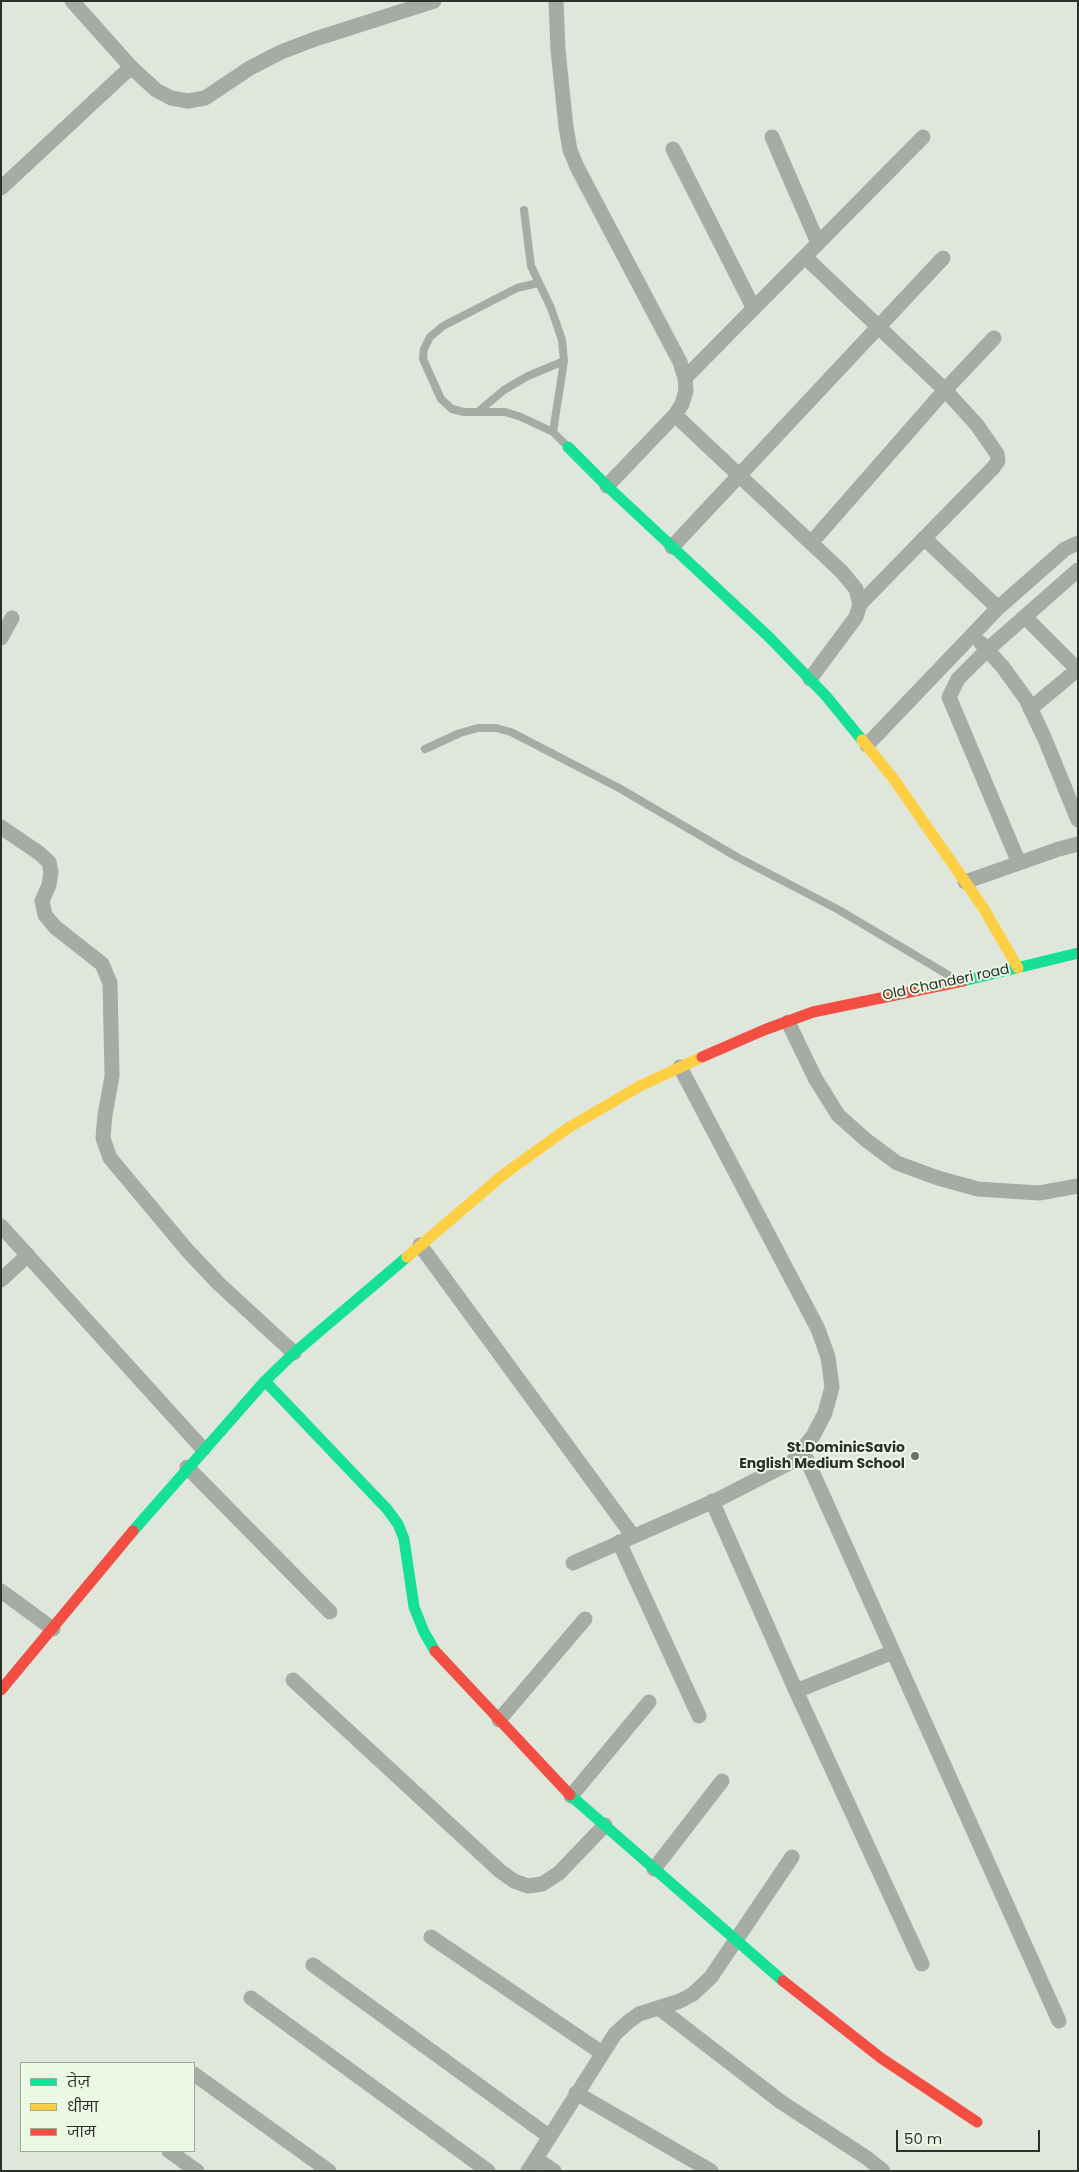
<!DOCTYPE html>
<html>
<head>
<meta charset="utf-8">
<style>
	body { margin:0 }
	#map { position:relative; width:1079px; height:2172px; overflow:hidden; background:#dfe7dc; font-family:Poppins,"Noto Sans Devanagari",sans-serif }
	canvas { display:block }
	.frame { position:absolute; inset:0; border:2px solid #2b3028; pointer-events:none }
	.legend { position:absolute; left:20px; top:2062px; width:175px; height:90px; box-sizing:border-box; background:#ebf9e4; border:1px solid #9ea999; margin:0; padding:6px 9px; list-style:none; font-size:15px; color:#2b3028 }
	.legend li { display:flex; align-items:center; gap:10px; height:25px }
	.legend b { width:25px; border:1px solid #9ea999 }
	.scale { position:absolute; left:896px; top:2130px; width:144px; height:22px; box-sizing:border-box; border:2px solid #2b3028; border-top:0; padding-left:6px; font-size:15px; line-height:18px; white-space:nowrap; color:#2b3028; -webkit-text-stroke:4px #ebf9e4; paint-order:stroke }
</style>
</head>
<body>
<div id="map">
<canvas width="1079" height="2172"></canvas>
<div class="frame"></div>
<ul class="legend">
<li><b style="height:6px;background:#16e098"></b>तेज़</li>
<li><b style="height:6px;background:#ffcf43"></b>धीमा</li>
<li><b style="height:6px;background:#f24e42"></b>जाम</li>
</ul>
<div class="scale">50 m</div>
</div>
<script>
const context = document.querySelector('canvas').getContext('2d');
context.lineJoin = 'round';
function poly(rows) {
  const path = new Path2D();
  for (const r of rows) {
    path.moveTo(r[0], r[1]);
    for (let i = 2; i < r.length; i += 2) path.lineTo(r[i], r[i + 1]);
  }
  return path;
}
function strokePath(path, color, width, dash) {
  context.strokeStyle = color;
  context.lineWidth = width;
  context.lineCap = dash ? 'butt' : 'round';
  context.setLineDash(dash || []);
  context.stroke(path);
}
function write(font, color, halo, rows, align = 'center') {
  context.font = font + ' Poppins,sans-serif';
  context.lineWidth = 4;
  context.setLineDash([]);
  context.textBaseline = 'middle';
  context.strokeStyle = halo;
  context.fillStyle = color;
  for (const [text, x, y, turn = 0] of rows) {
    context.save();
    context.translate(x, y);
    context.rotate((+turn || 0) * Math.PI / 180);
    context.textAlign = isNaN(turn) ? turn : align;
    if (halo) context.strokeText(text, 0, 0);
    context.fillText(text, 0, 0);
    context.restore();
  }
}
const lane = poly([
	[524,210,531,266,551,308,562,340,564,361,553,432],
	[538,283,517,288,443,326,430,337,424,349,423,359,441,399,452,409,464,412,505,412,521,417,553,432,568,447],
	[479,411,504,390,528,376,564,361],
	[425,749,460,733,478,728,496,728,511,732,619,788,737,857,839,910,955,979]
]);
const street = poly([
	[72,1,131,67,156,90,171,98,188,101,205,98,250,68,281,52,315,39,434,1],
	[556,1,558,50,566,127,570,150,577,167,680,362,685,378,686,391,682,404,675,415,607,486],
	[772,137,818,243],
	[673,149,753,307],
	[1,188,131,67],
	[805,257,945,390,977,425,997,454,998,461,993,468,860,604],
	[685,378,923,137],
	[675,415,842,572,856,589,860,604,856,617,810,679],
	[924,538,998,608],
	[811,543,945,390,994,338],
	[672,547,943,258],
	[1025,617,1078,670],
	[1,638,12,618],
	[981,643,1002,666,1026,699,1044,737,1078,820],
	[1030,709,1077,670],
	[867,745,998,608,1065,549,1078,543],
	[1,827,39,853,49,862,51,872,49,885,42,901,45,915,55,927,102,964,110,983,112,1076,105,1115,103,1138,110,1158,187,1250,218,1283,294,1353],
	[1019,863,949,697,958,679,987,650,1078,570],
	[965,882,1059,849,1078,844],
	[788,1022,815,1078,838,1115,866,1140,897,1163,938,1178,978,1189,1039,1193,1078,1186],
	[1,1226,203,1449],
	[420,1245,633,1536],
	[1,1280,28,1255],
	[802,1449,1059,2021],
	[187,1467,330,1612],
	[712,1501,796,1691,922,1964],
	[619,1542,699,1716],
	[573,1563,721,1498,793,1461,813,1436,825,1413,832,1387,828,1357,818,1329,680,1067],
	[1,1591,53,1629],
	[293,1680,500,1871,514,1881,528,1886,542,1884,559,1873,605,1825],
	[796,1691,893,1652],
	[499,1720,585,1619],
	[571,1796,649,1702],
	[654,1869,722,1781],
	[431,1937,602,2053],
	[313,1965,550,2137],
	[251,1998,488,2171],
	[659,2008,781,2102,867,2158,883,2171],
	[194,2074,329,2171],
	[576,2093,711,2171],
	[169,2151,197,2171],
	[536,2159,554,2171],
	[528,2171,615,2034,628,2022,639,2014,680,2001,693,1994,711,1977,792,1857]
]);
const fast = poly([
	[568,447,607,486,769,637,826,696,862,740],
	[963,981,1078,953],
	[265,1381,387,1509,398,1524,404,1539,414,1607,424,1632,435,1651],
	[133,1531,265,1381,294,1353,407,1257],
	[570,1795,783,1981]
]);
const slow = poly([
	[862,740,893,778,984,909,1018,968],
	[407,1257,503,1175,568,1128,640,1086,702,1057]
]);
const jam = poly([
	[702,1057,764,1030,813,1012,963,981],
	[435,1651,570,1795],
	[1,1690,133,1531],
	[783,1981,881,2058,977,2122]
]);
const markers = [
	[915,1456,5,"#6a7067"]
];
const streetNames = [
	["Old Chanderi road",946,983,-12]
];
const poiNames = [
	["St.DominicSavio",905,1448],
	["English Medium School",905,1464]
];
strokePath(lane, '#a6aba4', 8);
strokePath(street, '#a6aba4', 15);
strokePath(fast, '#16e098', 11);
strokePath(slow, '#ffcf43', 11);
strokePath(jam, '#f24e42', 11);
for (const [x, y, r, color] of markers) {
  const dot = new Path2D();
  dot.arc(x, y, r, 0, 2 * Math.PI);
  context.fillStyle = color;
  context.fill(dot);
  strokePath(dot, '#ebf9e4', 2);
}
write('14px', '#2b3028', '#ebf9e4', streetNames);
write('bold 14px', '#2b3028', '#ebf9e4', poiNames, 'right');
</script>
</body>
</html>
